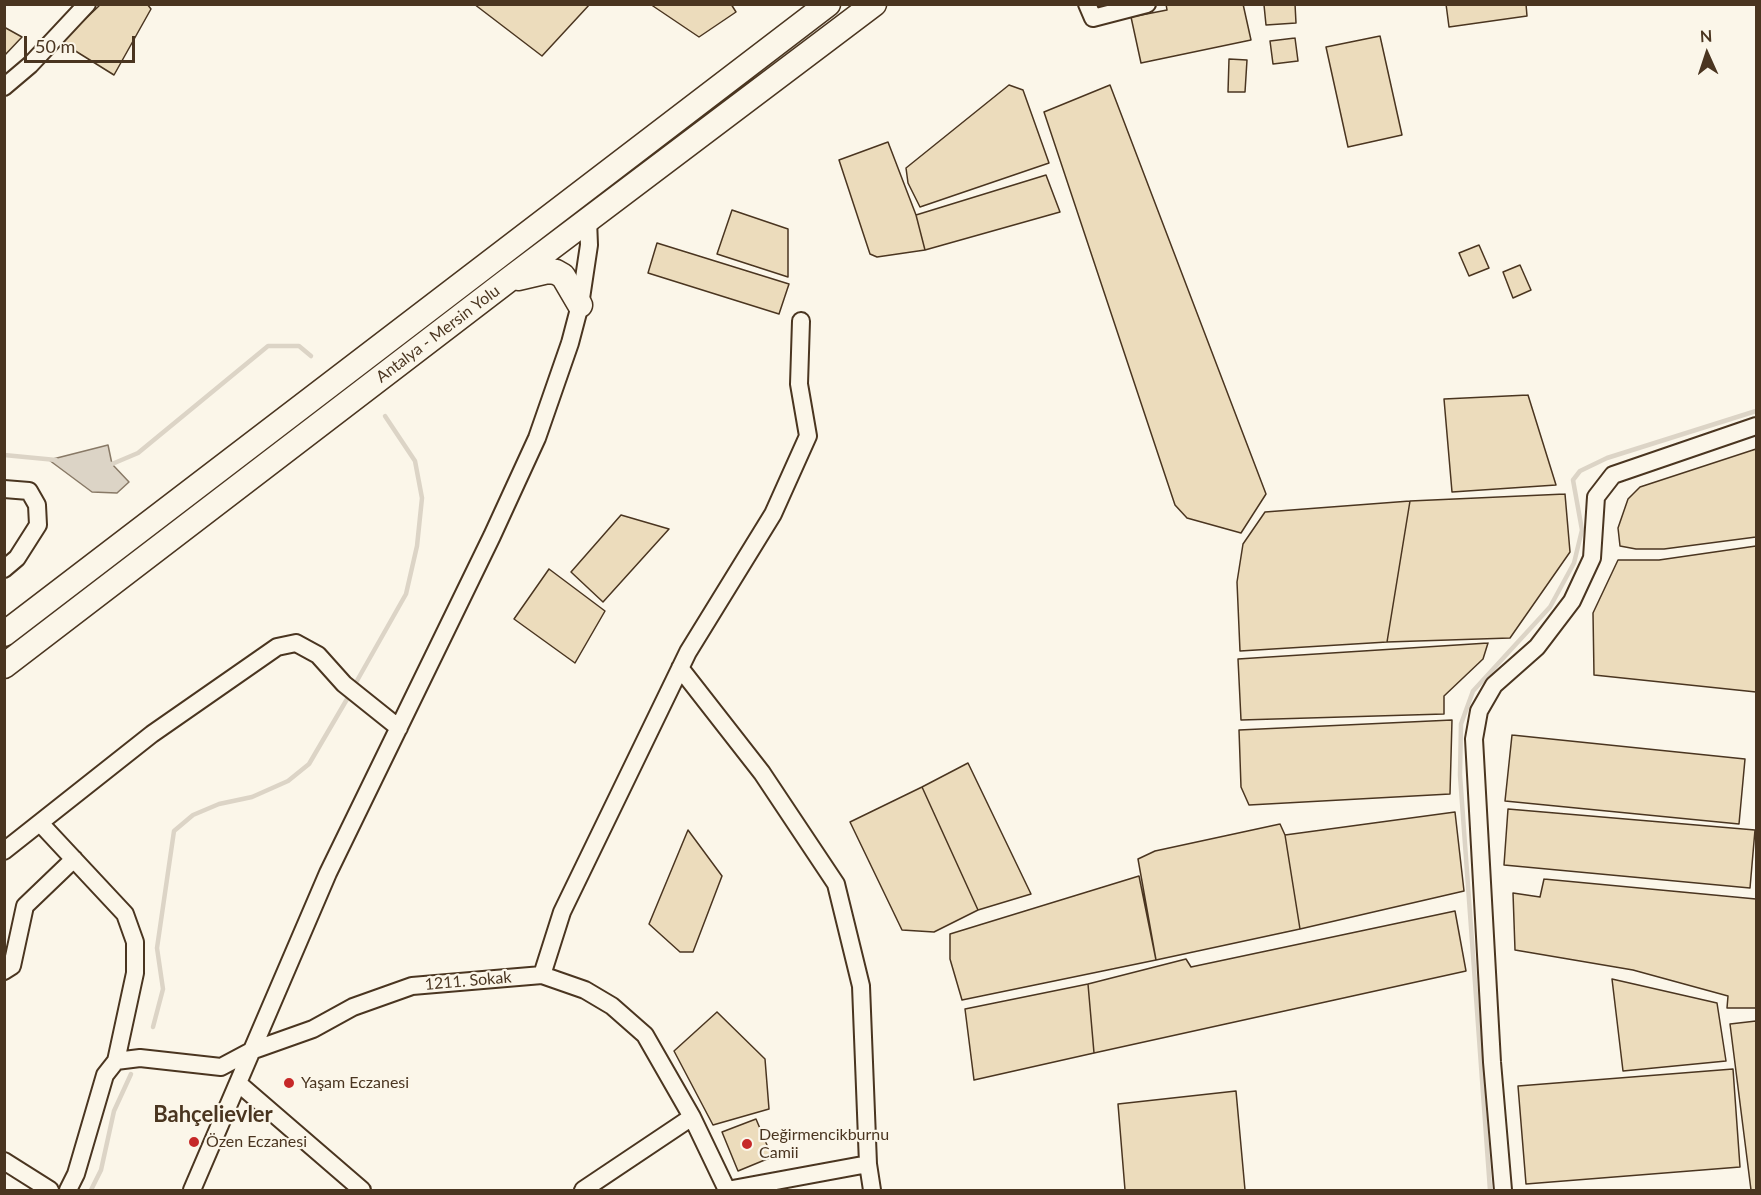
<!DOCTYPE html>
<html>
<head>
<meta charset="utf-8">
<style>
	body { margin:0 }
	#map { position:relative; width:1761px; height:1195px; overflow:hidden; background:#fbf6e9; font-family:Lato,sans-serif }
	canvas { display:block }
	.frame { position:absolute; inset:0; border:6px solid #4a3520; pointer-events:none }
	.north { position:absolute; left:1677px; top:24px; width:60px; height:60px; -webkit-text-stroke:4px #fbf6e9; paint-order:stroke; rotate:357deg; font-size:16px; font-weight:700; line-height:24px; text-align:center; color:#4a3520 }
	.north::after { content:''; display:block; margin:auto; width:21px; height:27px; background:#4a3520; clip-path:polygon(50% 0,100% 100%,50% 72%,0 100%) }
	.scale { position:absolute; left:24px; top:36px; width:111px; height:27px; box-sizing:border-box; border:3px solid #4a3520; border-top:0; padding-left:8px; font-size:18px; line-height:21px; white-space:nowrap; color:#4a3520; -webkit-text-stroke:4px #fbf6e9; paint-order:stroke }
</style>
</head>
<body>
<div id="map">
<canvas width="1761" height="1195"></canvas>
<div class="frame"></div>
<div class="north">N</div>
<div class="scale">50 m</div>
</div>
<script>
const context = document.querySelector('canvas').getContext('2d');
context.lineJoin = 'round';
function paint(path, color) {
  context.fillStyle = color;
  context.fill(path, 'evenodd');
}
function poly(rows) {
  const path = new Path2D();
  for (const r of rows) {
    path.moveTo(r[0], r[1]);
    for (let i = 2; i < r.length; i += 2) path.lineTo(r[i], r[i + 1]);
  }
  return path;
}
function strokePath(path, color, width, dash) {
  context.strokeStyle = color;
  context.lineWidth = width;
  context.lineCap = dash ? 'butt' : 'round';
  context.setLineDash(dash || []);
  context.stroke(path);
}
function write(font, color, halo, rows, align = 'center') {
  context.font = font + ' Lato,sans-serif';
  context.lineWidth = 4.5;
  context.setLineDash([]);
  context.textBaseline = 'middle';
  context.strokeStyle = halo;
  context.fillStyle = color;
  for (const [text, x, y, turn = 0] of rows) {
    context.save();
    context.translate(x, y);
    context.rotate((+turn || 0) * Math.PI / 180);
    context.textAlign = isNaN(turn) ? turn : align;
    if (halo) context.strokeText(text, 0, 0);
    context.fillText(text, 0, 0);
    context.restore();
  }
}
const water = poly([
	[108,445,112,464,129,482,117,493,92,492,49,460,108,445]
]);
const stream = poly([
	[4,455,56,460],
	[106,464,112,464,138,453,268,346,299,346,311,356],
	[354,686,406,594,417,546,422,498,415,461,385,416],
	[153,1027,163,989,157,948,174,831,193,815,219,804,252,797,288,781,309,764,350,694],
	[91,1190,101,1170,114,1111,131,1074],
	[1490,1190,1460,775,1461,724,1473,691,1550,607,1574,563,1582,530,1573,480,1580,471,1607,458,1756,411]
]);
const building = poly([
	[101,4,147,4,151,9,114,75,61,42,101,4],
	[474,4,590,4,542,56,474,4],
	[650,4,731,4,736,12,699,37,650,4],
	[1166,4,1243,4,1251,40,1141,63,1131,17,1167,10,1166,4],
	[1295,4,1296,23,1266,25,1264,5,1295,4],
	[1446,4,1526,4,1527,16,1449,27,1446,4],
	[4,27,22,37,4,56,4,27],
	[1380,36,1402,135,1348,147,1326,47,1380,36],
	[1295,38,1298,61,1273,64,1270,41,1295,38],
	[1229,59,1247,60,1245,92,1228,92,1229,59],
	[1009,85,1023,90,1049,163,920,207,908,183,906,168,1009,85],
	[1110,85,1266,494,1241,533,1187,518,1175,505,1044,112,1110,85],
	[888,142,916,215,925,250,877,257,870,254,839,160,888,142],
	[1046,175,1060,212,925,250,916,215,1046,175],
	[732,210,788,229,788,277,717,254,732,210],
	[657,243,789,284,779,314,648,273,657,243],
	[1479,245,1489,268,1469,276,1459,253,1479,245],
	[1520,265,1531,290,1513,298,1503,272,1520,265],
	[1528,395,1556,485,1452,492,1444,399,1528,395],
	[1756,449,1756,537,1664,549,1636,549,1620,546,1618,528,1628,499,1640,487,1756,449],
	[1565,494,1570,552,1510,638,1387,642,1410,501,1565,494],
	[1410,501,1387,642,1240,651,1237,582,1243,544,1265,512,1410,501],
	[621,515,669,529,603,602,571,572,621,515],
	[1756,546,1756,692,1594,675,1593,613,1618,560,1659,560,1756,546],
	[549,569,605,611,575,663,514,619,549,569],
	[1488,643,1483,659,1444,696,1444,714,1241,720,1238,659,1488,643],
	[1452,720,1450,794,1249,805,1241,787,1239,730,1452,720],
	[1512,735,1745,759,1739,824,1505,801,1512,735],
	[968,763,1031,894,978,910,922,787,968,763],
	[922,787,978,910,934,932,902,930,850,822,922,787],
	[1508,809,1755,830,1750,888,1504,865,1508,809],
	[1455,812,1464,891,1300,929,1285,835,1455,812],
	[1280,824,1285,835,1300,929,1156,960,1138,859,1155,851,1280,824],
	[688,830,722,876,693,952,680,952,649,924,688,830],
	[1139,876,1156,960,962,1000,950,959,950,934,1139,876],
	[1544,879,1756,899,1756,1008,1727,1008,1728,996,1633,970,1515,950,1513,893,1540,897,1544,879],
	[1455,911,1466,971,1094,1053,1088,984,1186,959,1191,967,1455,911],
	[1612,979,1717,1003,1726,1061,1623,1071,1612,979],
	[1088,984,1094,1053,974,1080,965,1009,1088,984],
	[717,1012,765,1059,769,1109,713,1125,674,1051,717,1012],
	[1756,1021,1756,1190,1751,1190,1730,1024,1756,1021],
	[1733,1069,1740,1167,1526,1184,1518,1086,1733,1069],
	[1236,1091,1245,1190,1125,1190,1118,1104,1236,1091],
	[756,1119,772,1157,738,1171,722,1132,756,1119]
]);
const minor = poly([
	[1087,4,1093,18,1147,4],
	[4,87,30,65,87,4],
	[4,489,29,491,37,505,38,525,17,558,4,569],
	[680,668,762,773,836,884,861,986,868,1164,872,1190],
	[40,823,125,914,135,942,135,973,116,1061,105,1075,76,1174,68,1190],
	[4,851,152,734,277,647,296,643,318,655,344,684,399,728],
	[4,971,12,966,25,906,74,859],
	[542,975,562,912,688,652,773,514,808,436,799,384,801,321],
	[116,1061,140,1058,221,1067,251,1051,313,1029,353,1007,412,986,542,975,585,990,612,1006,645,1035,692,1117,727,1190,868,1164],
	[238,1083,362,1190],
	[4,1161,50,1190],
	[192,1190,328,873,492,536,537,438,570,343,580,305,589,245,588,220],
	[583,1190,692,1117],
	[1503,1190,1492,1062,1474,739,1479,711,1494,685,1537,647,1572,601,1592,558,1596,497,1613,475,1756,426]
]);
const highway = poly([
	[518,278,548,271,556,272,563,276,580,305],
	[4,634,828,4],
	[4,666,507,281,874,4]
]);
const markers = [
	[289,1083,6,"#c62828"],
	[194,1142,6,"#c62828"],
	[747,1144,6,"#c62828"]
];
const streetNames = [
	["Antalya - Mersin Yolu",438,334,-37],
	["1211. Sokak",468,981,-5]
];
const poiNames = [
	["Yaşam Eczanesi",301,1083],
	["Değirmencikburnu",759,1135],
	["Camii",759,1153],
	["Özen Eczanesi",206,1142]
];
const districtNames = [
	["Bahçelievler",213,1115]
];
paint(water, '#dcd4c6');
strokePath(water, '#887966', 1.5);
strokePath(stream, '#dcd4c6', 4.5);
paint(building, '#ecdcbc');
strokePath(building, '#4a3520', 1.5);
strokePath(minor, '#4a3520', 20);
strokePath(highway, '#4a3520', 27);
strokePath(minor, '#fbf6e9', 16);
strokePath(highway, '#fbf6e9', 24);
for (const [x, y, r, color] of markers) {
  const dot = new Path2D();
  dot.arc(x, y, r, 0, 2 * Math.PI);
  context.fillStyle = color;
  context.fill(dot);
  strokePath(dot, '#fbf6e9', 2);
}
write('16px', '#4a3520', '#fbf6e9', streetNames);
write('16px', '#4a3520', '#fbf6e9', poiNames, 'left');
write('bold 22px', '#4a3520', '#fbf6e9', districtNames);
</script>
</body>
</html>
